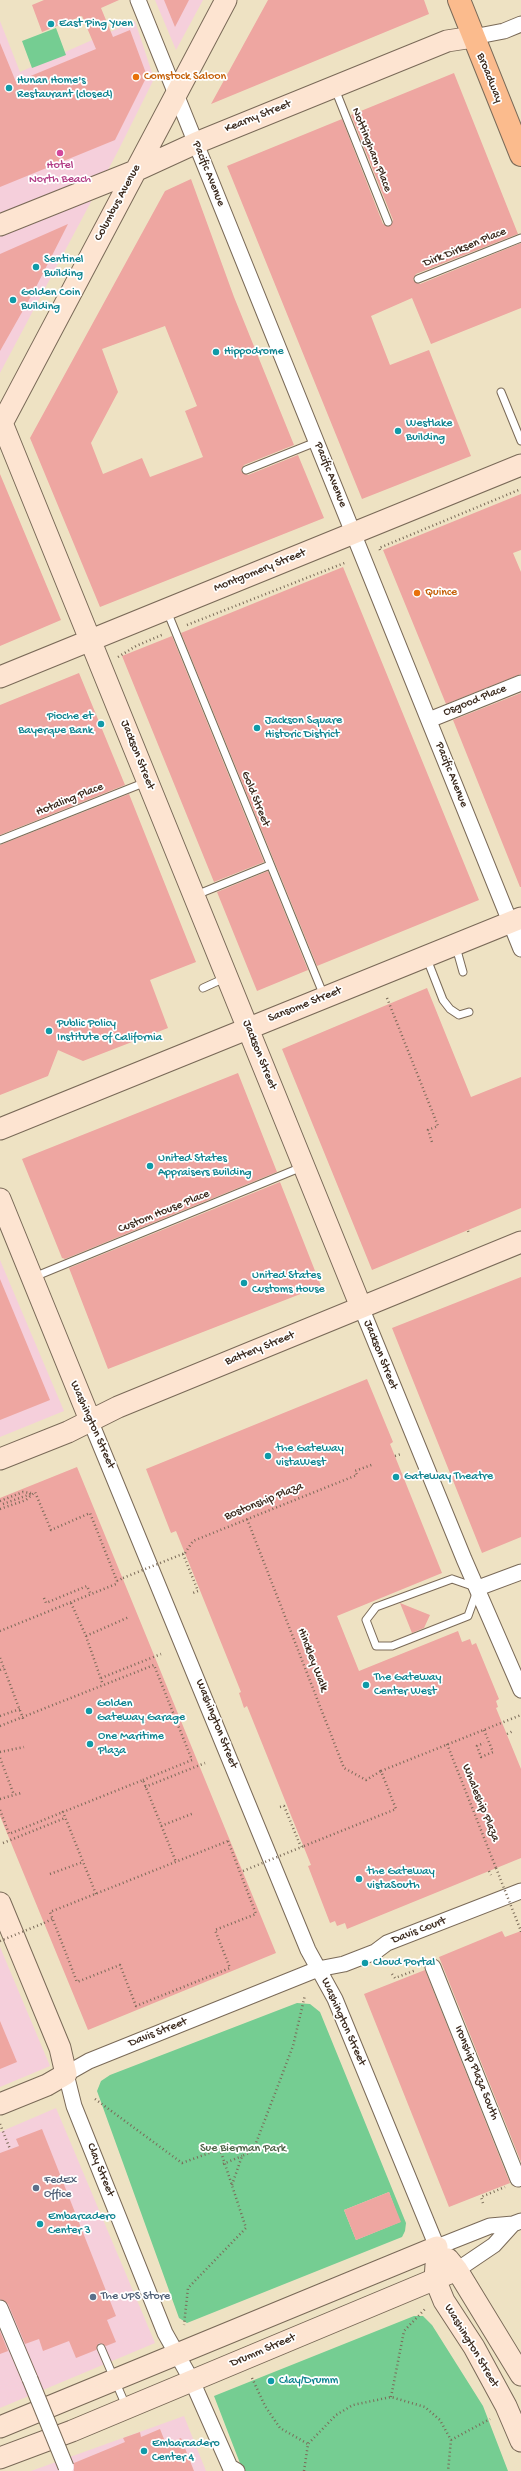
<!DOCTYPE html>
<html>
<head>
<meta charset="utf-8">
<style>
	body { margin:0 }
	canvas { display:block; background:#eee2c3 }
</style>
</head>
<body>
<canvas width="521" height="2471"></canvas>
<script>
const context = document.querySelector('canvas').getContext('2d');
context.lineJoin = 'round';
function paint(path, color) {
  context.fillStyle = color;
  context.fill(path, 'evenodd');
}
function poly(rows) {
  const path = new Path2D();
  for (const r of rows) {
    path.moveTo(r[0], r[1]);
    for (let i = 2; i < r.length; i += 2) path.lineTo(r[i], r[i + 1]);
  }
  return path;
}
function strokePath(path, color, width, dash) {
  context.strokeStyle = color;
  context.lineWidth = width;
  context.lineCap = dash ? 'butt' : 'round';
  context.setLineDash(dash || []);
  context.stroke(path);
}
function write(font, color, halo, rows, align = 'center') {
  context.font = font + ' "Gochi Hand",sans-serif';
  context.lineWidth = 3.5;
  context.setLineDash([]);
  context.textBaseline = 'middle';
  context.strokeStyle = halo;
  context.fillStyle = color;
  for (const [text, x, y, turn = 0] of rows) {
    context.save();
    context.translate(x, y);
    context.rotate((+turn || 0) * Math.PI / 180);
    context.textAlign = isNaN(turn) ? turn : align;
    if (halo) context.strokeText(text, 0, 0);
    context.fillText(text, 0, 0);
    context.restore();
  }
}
const built = poly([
	[155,0,203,0,176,50],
	[0,21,20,72,135,21,154,79,118,151,0,373],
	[0,1260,64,1411,0,1437],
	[0,1947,50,2066,0,2087],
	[56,2108,155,2343,0,2408,0,2132],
	[184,2416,206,2471,31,2471]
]);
const green = poly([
	[56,28,66,55,32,68,22,41],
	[297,2003,310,2004,320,2012,406,2223,405,2231,402,2237,187,2323,179,2318,97,2091,101,2081,110,2075],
	[389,2192,400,2222,356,2240,344,2210],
	[414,2316,423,2316,432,2325,483,2406,508,2471,243,2471,214,2396]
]);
const building = poly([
	[44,0,119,0,101,8,113,37,130,30,147,76,115,140,0,187,0,43,16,82,96,49,82,16,42,32,32,5],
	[164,0,189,0,175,27],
	[268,0,424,0,429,14,211,104],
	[454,73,518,234,416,274,413,280,420,284,521,243,521,308,431,344,412,298,371,316,390,365,429,350,471,456,362,499,227,166,342,119,383,224,390,226,393,220,351,115],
	[191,179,234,297,294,445,244,465,241,471,248,475,298,455,324,518,100,607,30,438,165,191],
	[165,326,197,406,185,411,203,457,150,477,142,458,103,474,91,443,118,392,102,349],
	[68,224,34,291,0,351,0,254],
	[0,474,61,620,0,646],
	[521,494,521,550,513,553,521,572,521,674,446,704,383,550],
	[343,567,479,900,317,966,181,633],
	[172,636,264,862,214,882,122,656],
	[79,673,125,785,0,835,0,705],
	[521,693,521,887,520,887,453,720],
	[129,794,196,962,150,980,168,1028,83,1061,58,1050,48,1076,0,1095,0,845],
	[268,871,308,970,257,991,217,892],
	[427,988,471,1097,521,1077,521,1208,372,1270,282,1049],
	[238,1073,277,1172,65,1259,62,1258,22,1159],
	[280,1182,321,1286,108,1369,69,1268],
	[521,1277,521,1537,482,1553,392,1328],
	[0,1279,50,1400,0,1420],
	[367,1379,393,1442,390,1444,442,1573,337,1616,359,1671,458,1631,462,1642,470,1639,472,1645,476,1643,499,1699,496,1701,498,1707,496,1708,521,1769,521,1858,347,1929,345,1923,337,1926,335,1921,330,1923,308,1866,311,1865,247,1706,244,1708,239,1693,241,1692,176,1531,171,1533,146,1469],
	[77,1467,276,1953,88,2030,0,1816,0,1498],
	[400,1603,430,1615,424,1628,412,1633],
	[502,1931,505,1937,521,1931,521,2162,439,1957],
	[425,1970,510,2183,449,2207,364,1994],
	[0,2021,17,2062,0,2069],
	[42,2129,116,2316,107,2320,116,2342,106,2346,99,2343,96,2350,76,2358,69,2341,43,2351,39,2339,25,2344,8,2304,0,2299,0,2153,19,2146,16,2139],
	[389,2192,401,2222,356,2240,344,2210],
	[0,2331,8,2351,0,2354],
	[160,2429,166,2444,181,2438,194,2471,74,2471,74,2463,125,2442,123,2438,140,2432,141,2437]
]);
const path = poly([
	[380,550,379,548,521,489],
	[187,625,347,562],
	[118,657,136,646,164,634],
	[387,998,438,1126,428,1130,432,1142],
	[468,1231,469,1234],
	[395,1456,401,1454],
	[0,1501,23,1492,31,1493],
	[3,1504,31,1494],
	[0,1509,26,1500,35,1492,51,1530,90,1513,117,1581,116,1584,0,1631],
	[247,1519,344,1768,366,1780,381,1771],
	[185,1553,193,1541,357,1475,355,1471,374,1464],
	[183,1554,198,1591,193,1593],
	[117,1581,123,1578],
	[44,1598,46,1603,87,1586,91,1595],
	[71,1603,86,1636,103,1685],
	[86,1636,129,1617],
	[0,1658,24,1721],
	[0,1670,4,1668],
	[101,1678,161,1654],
	[0,1716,20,1709],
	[0,1726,154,1665,192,1760,143,1780],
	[484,1730,493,1752,481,1757,477,1746,484,1743],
	[507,1734,513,1731],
	[447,1744,496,1868],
	[0,1752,24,1747],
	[0,1758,14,1795],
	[145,1787,205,1763],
	[0,1799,21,1793],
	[280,1807,284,1806,301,1847],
	[0,1810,9,1834,63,1812],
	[161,1826,194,1813],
	[228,1841,256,1914,215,1930,230,1968,136,2006,120,1965,77,1982,50,1912,228,1841],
	[3,1843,65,1818],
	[304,1846,396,1809,381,1771,521,1715],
	[489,1871,491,1875],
	[50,1874,83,1862],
	[96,1894,63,1812,143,1780,176,1862],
	[44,1923,52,1919],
	[521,1931,521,1932],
	[392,1974,395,1978,416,1970],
	[95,2099,182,2163,220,2149,246,2228,188,2288,184,2325],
	[0,2124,10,2149],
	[223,2164,242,2156],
	[232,2185,242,2156,253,2151,293,2046,305,1995],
	[483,2203,481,2197,505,2187],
	[252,2378,265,2406,280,2428,308,2444],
	[391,2397,404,2331,425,2309],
	[451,2440,490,2419],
	[304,2471,308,2444,336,2415,353,2405,391,2397,425,2407,440,2420,451,2440,448,2471]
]);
const lane = poly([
	[335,89,388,222],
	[418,279,521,238],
	[501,392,521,441],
	[246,470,316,442],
	[167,611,324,996],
	[0,840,146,782],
	[196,895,270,865],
	[456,947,463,972],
	[427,959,443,1000,450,1009,459,1015,469,1012],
	[203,988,225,978],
	[34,1277,302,1167],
	[452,1579,478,1588,468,1616,392,1646,376,1646,366,1620,376,1607,452,1579],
	[101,2348,126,2406]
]);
const street = poly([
	[138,0,521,949],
	[473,37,504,31,521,24],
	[429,720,521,683],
	[361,1307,464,1559,521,1690],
	[90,1420,308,1950,335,1999,437,2247,490,2226,513,2224,521,2221],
	[478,1588,521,1572],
	[433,1967,518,2179],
	[457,2270,494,2245,513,2224],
	[0,2308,30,2379],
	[237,2471,230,2467,192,2381,165,2333,74,2106,66,2074,89,2061,318,1969,344,1964,375,1952,387,1943,521,1891]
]);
const secondary = poly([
	[0,225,135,171,196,143,447,41,473,37],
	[0,418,361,1307],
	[0,427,226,0],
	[0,677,521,465],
	[0,1129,521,918],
	[0,1199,90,1420],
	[0,1459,68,1432,118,1407,521,1242],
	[0,1903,60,2048,66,2074,47,2085,0,2104],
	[448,2259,457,2270,521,2375],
	[436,2265,435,2279,444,2301,474,2347,506,2406,521,2441],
	[0,2427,437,2247],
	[0,2458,72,2431,457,2270]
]);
const primary = poly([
	[459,0,521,155]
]);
const pathBridge = poly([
	[123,1578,185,1553],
	[496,1868,521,1931],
	[243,1871,304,1846],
	[0,1941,44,1923]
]);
const streetBridge = poly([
	[30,2379,66,2467]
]);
const markers = [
	[51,24,4,"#0f9aa8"],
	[136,77,4,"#e8710a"],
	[9,88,4,"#0f9aa8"],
	[60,153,4,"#d1479c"],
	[36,267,4,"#0f9aa8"],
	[13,300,4,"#0f9aa8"],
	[216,352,4,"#0f9aa8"],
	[398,431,4,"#0f9aa8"],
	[417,593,4,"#e8710a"],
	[101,724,4,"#0f9aa8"],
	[257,728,4,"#0f9aa8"],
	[49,1031,4,"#0f9aa8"],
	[150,1166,4,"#0f9aa8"],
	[244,1283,4,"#0f9aa8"],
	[268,1456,4,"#0f9aa8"],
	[396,1477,4,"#0f9aa8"],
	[366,1685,4,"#0f9aa8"],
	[89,1711,4,"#0f9aa8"],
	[90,1744,4,"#0f9aa8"],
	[359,1879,4,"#0f9aa8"],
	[365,1963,4,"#0f9aa8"],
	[36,2188,4,"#5c6f8a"],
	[40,2224,4,"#0f9aa8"],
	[93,2297,4,"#5c6f8a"],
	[271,2381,4,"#0f9aa8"],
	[144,2451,4,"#0f9aa8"]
];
const cultureNames = [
	["East Ping Yuen",59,24],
	["Hunan Home's",17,81],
	["Restaurant (closed)",17,95],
	["Sentinel",44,260],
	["Building",44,274],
	["Golden Coin",21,293],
	["Building",21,307],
	["Hippodrome",224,352],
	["Westlake",406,424],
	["Building",406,438],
	["Pioche et",93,717,"right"],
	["Bayerque Bank",93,731,"right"],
	["Jackson Square",265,721],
	["Historic District",265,735],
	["Public Policy",57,1024],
	["Institute of California",57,1038],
	["United States",158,1159],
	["Appraisers Building",158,1173],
	["United States",252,1276],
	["Customs House",252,1290],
	["the Gateway",276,1449],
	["vistaWest",276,1463],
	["Gateway Theatre",404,1477],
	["The Gateway",374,1678],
	["Center West",374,1692],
	["Golden",97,1704],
	["Gateway Garage",97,1718],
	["One Maritime",98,1737],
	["Plaza",98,1751],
	["the Gateway",367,1872],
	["vistaSouth",367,1886],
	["Cloud Portal",373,1963],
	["Embarcadero",48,2217],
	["Center 3",48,2231],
	["Clay/Drumm",279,2381],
	["Embarcadero",152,2444],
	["Center 4",152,2458]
];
const foodNames = [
	["Comstock Saloon",144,77],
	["Quince",425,593]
];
const streetNames = [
	["Broadway",489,78,68],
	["Kearny Street",258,117,-22],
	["Nottingham Place",371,150,68],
	["Pacific Avenue",208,174,68],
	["Columbus Avenue",118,203,-62],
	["Dirk Dirksen Place",465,248,-22],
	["Pacific Avenue",330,475,68],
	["Montgomery Street",260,571,-22],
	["Osgood Place",475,701,-22],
	["Jackson Street",137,755,68],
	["Pacific Avenue",451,775,68],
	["Gold Street",255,799,68],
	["Hotaling Place",70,800,-22],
	["Sansome Street",305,1005,-22],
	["Jackson Street",259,1055,68],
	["Custom House Place",164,1212,-22],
	["Battery Street",260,1349,-22],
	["Jackson Street",380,1355,68],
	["Washington Street",92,1425,66],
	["Bostonship Plaza",264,1502,-22],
	["Hinckley Walk",312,1660,69],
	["Washington Street",216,1724,68],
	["Whaleship Plaza",480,1803,68],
	["Davis Court",419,1931,-21],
	["Washington Street",343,2022,66],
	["Davis Street",158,2033,-22],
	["Ironship Plaza South",476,2073,68],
	["Clay Street",100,2170,68],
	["Washington Street",471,2346,59],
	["Drumm Street",263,2351,-23]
];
const hotelNames = [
	["Hotel",60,166],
	["North Beach",60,180]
];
const parkNames = [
	["Sue Bierman Park",243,2149]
];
const serviceNames = [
	["FedEx",44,2181],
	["Office",44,2195],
	["The UPS Store",101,2297]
];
paint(built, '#f5cfdb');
paint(green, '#75cd92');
paint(building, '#eea6a1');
strokePath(lane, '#7a6a58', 9);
strokePath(street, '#7a6a58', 17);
strokePath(secondary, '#7a6a58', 23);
strokePath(primary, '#7a6a58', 24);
strokePath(path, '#7a6a58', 2.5, [1, 3]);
strokePath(lane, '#fff', 7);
strokePath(street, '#fff', 15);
strokePath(secondary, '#fde4d1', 21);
strokePath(primary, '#fbbb8d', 22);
strokePath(streetBridge, '#7a6a58', 17, []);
strokePath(pathBridge, '#7a6a58', 2.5, [1, 3]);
strokePath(streetBridge, '#fff', 15);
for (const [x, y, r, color] of markers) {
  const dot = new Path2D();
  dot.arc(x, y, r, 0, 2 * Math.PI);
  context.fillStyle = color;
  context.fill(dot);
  strokePath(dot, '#fff', 1.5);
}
write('12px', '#0d838f', '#fff', cultureNames, 'left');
write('12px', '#c56008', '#fff', foodNames, 'left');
write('12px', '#3b2a1e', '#fff', streetNames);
write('12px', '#b23c85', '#fff', hotelNames);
write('12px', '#4f6347', '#fff', parkNames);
write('12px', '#4e5e75', '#fff', serviceNames, 'left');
</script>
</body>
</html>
